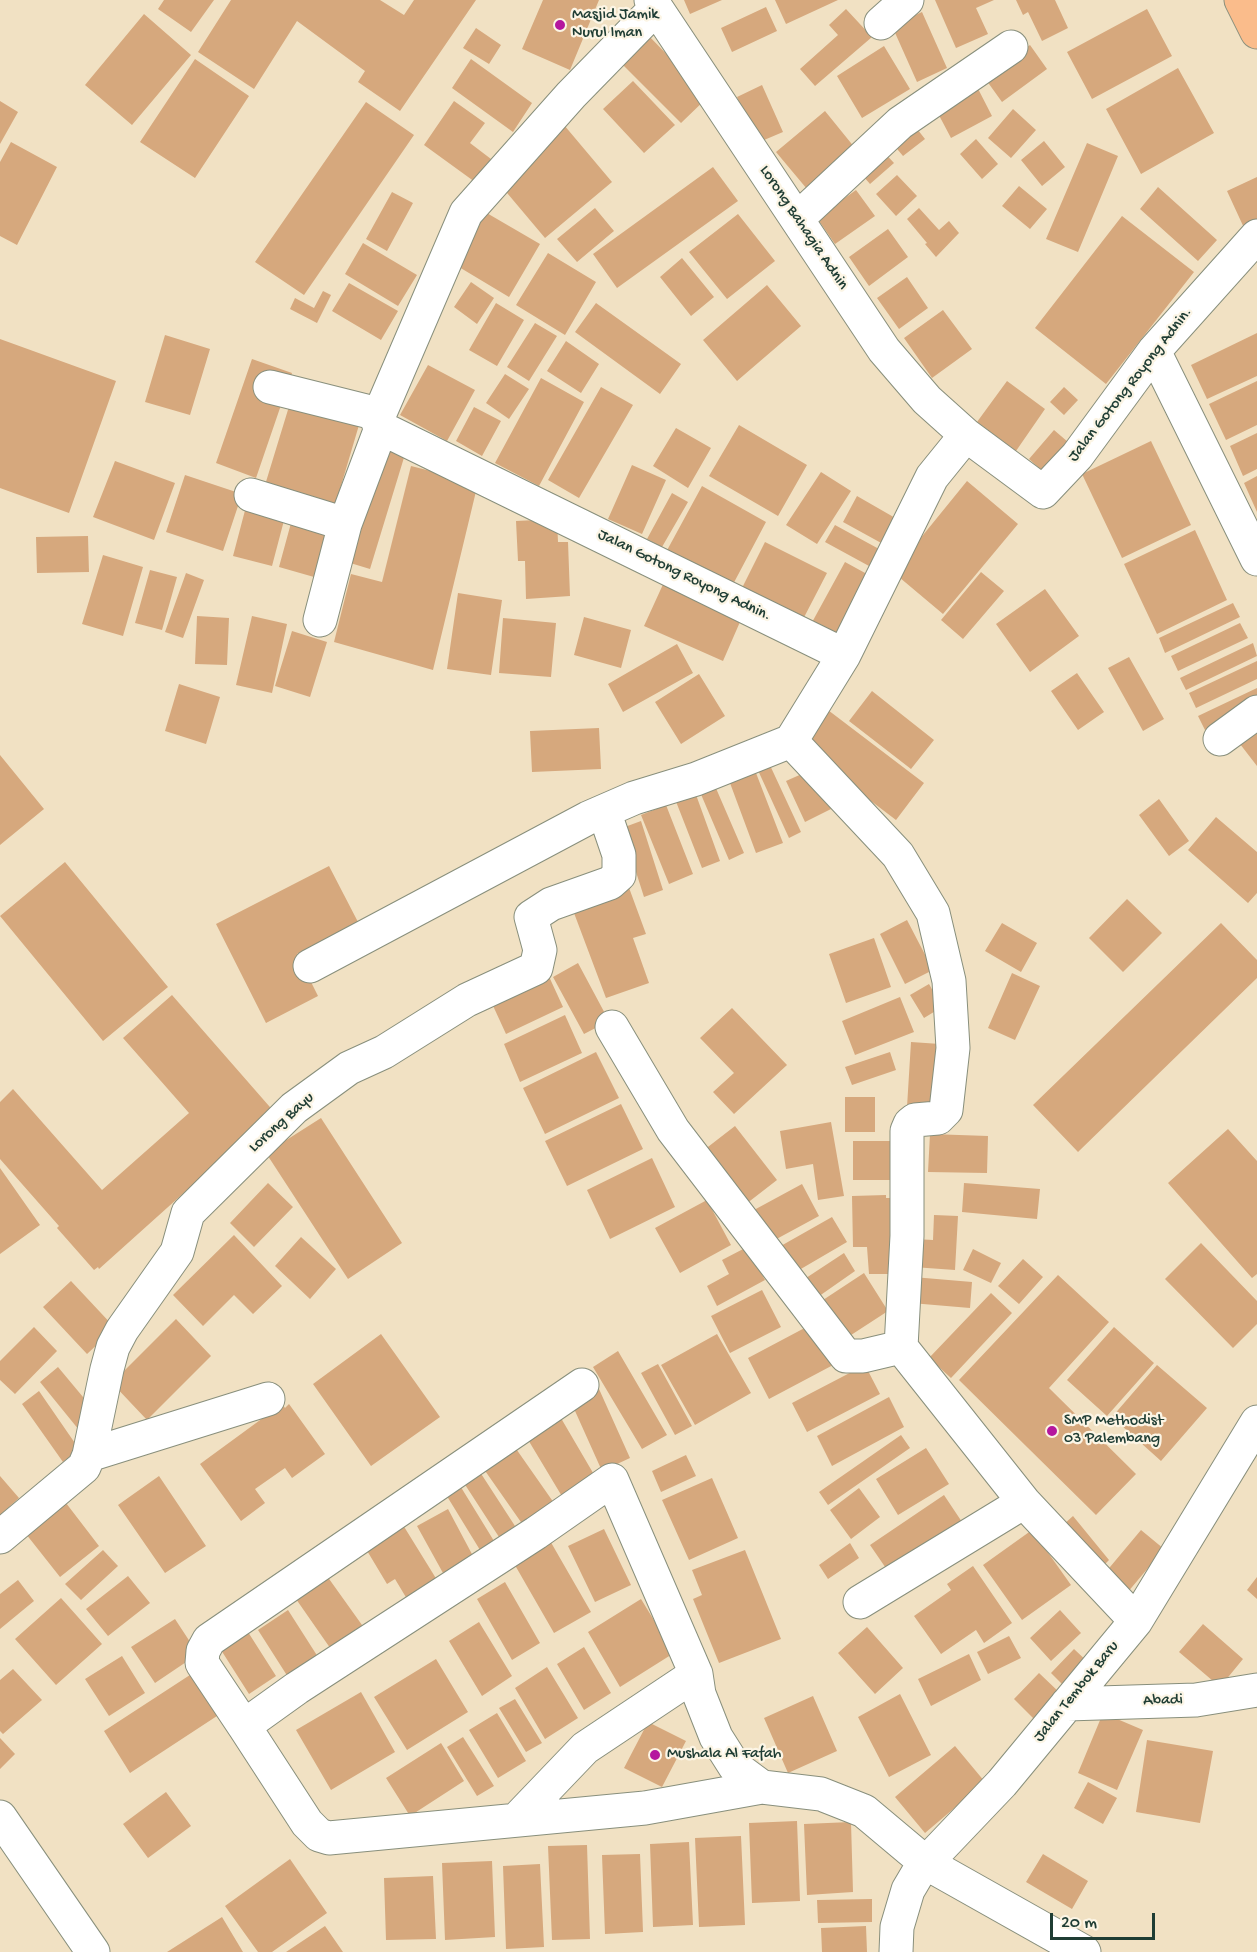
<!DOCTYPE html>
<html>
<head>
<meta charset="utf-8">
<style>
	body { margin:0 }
	#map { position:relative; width:1257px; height:1952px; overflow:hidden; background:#f1e1c3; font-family:"Gochi Hand",sans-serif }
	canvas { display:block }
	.scale { position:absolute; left:1050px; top:1913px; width:105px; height:27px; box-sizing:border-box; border:3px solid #1f3d34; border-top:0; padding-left:8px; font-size:18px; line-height:21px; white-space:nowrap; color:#1f3d34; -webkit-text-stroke:4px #fcf5e5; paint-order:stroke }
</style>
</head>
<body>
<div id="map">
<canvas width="1257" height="1952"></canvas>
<div class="scale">20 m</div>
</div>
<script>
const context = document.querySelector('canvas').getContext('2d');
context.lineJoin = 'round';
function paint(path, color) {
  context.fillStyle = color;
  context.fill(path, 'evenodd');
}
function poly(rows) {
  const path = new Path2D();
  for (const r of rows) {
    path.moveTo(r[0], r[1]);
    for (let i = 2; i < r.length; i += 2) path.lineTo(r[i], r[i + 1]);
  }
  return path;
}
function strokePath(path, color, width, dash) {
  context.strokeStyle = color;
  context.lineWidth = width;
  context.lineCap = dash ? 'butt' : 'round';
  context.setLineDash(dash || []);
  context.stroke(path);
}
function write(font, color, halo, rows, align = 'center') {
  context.font = font + ' "Gochi Hand",sans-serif';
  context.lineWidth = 4.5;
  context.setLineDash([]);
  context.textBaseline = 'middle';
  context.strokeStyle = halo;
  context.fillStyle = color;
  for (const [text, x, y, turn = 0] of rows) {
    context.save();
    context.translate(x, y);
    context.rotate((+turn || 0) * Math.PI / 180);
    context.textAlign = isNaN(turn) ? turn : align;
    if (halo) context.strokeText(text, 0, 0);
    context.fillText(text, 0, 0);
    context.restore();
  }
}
const building = poly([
	[164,0,214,0,191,32,158,9],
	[231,0,380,0,404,15,414,0,476,0,400,111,358,82,365,71,297,21,254,89,198,52],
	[543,0,599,0,570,70,522,49],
	[684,0,722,0,690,14],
	[775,0,838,0,786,24],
	[935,0,994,0,976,8,988,34,956,48],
	[1016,0,1055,0,1068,28,1042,41,1028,12,1023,15],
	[766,7,777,31,732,52,721,28],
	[846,9,872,37,815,86,800,69,838,35,829,25],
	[1147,9,1172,56,1092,99,1067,52],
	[922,12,947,68,917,82,892,26],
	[144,14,191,55,132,125,85,85],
	[476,28,501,45,489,64,463,48],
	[648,35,708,97,681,123,620,62],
	[1030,45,1047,69,1002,102,984,77],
	[884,46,910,89,862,118,837,76],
	[195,59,249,96,195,178,140,142],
	[471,59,532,103,513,132,452,88],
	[1178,68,1214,133,1141,174,1106,109],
	[973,79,992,116,951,138,932,102],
	[633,81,675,125,644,153,603,109],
	[762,85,783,132,757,143,737,97],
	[0,101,18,112,0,144],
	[454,101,485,123,470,143,491,159,475,182,424,145],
	[366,102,414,135,304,295,255,262],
	[1013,109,1036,130,1011,158,988,138],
	[825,111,855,148,807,189,776,152],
	[910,120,925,139,903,156,888,138],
	[564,125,612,182,545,238,497,181],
	[976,139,998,164,982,179,960,154],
	[1044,141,1065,167,1042,186,1021,160],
	[11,142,57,167,17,245,0,236,0,162],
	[1087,143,1118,156,1078,252,1046,239],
	[881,149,894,163,870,184,858,170],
	[713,167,738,201,617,288,593,254],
	[897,175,917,196,896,216,876,194],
	[1257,177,1257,224,1245,230,1227,191],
	[1019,186,1047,209,1030,229,1002,206],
	[1158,187,1217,240,1198,261,1140,209],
	[856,190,875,216,835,244,817,218],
	[392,192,413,203,387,251,366,239],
	[595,208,614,231,577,262,557,239],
	[919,208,939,230,949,221,959,233,936,257,925,244,927,243,907,219],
	[485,212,540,244,509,297,454,264],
	[738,214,775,261,727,299,689,252],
	[1122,216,1194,272,1106,384,1035,328],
	[888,229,908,257,869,286,849,257],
	[363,243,417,275,398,306,345,274],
	[548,253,596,282,565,335,516,305],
	[682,258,714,297,691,316,660,277],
	[907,277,928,308,899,329,877,298],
	[471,282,494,298,477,324,454,307],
	[349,283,398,311,381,340,332,311],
	[767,285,801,326,737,381,703,340],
	[323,291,331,295,317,323,290,309,295,298,314,308],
	[496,303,524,320,497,366,469,350],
	[596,303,681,364,660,394,575,332],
	[943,310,972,349,932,378,904,338],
	[535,323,557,336,529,381,507,367],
	[1257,333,1257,376,1207,399,1191,365],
	[165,335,210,349,190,415,145,402],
	[0,339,116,381,69,513,0,488],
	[566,341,599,364,581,393,547,371],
	[252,359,292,373,256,478,216,463],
	[428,365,475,390,447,441,400,415],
	[505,374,529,389,509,419,486,403],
	[298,377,367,398,335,506,265,485],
	[541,378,584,402,539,486,495,463],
	[1007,381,1045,409,1016,451,977,422],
	[1257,381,1257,425,1226,440,1209,404],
	[601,387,633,405,579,498,548,480],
	[1064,387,1078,400,1064,415,1050,402],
	[474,407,501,421,482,456,456,441],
	[739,425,807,465,778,516,709,476],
	[676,428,711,448,688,488,653,466],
	[1054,430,1075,448,1050,478,1029,459],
	[1257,433,1257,469,1243,476,1230,446],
	[1151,441,1191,525,1122,558,1082,474],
	[383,444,406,451,370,569,347,562],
	[115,461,175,483,154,540,93,517],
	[632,465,666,480,642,534,608,519],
	[411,466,478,483,433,670,334,642,351,574,382,582],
	[821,472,851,491,817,544,786,525],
	[185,475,242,494,223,551,166,532],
	[1257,476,1257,512,1244,483],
	[967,481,1018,524,943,614,893,572],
	[702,486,766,522,730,590,665,554],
	[672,493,688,502,662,547,647,539],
	[857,496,897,519,883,544,843,522],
	[248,499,287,509,272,566,233,556],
	[294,512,336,523,321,579,279,567],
	[557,519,558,542,568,542,570,596,526,599,525,561,518,561,516,521],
	[835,525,879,549,869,566,825,542],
	[1195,530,1227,600,1157,634,1124,564],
	[88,536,89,572,37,573,36,537],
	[765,542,827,573,799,627,738,596],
	[103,555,143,567,123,636,82,624],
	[845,562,876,579,841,643,810,626],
	[150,570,177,577,162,630,135,623],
	[981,572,1004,591,963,639,941,620],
	[186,573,204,580,183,638,165,632],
	[665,580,743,615,723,661,644,626],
	[1045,589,1079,636,1030,672,996,624],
	[458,593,502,600,491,675,447,669],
	[1233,603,1240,617,1165,653,1159,638],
	[197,616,229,618,227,665,195,664],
	[252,616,287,624,272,693,236,685],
	[584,617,631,630,621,668,574,655],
	[503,618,556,623,551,677,499,673],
	[1240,623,1248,638,1178,671,1171,656],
	[292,631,327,642,310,697,275,686],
	[1253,643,1257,656,1186,690,1180,678],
	[677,644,693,673,623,712,608,684],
	[1129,657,1164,719,1143,731,1108,668],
	[1257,661,1257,679,1196,708,1189,693],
	[1077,673,1104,712,1078,730,1051,691],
	[699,674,725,716,681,744,655,702],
	[179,684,220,697,206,744,165,731],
	[1257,688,1257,705,1205,730,1198,716],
	[872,691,934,740,911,769,849,721],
	[824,707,924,783,896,820,796,744],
	[599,728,601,769,532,772,530,731],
	[1257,730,1257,766,1240,744],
	[0,755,44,809,0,845],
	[768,761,801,832,789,838,756,766],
	[813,769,831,809,805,822,786,781],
	[756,773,783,843,756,853,730,783],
	[715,786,744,853,729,860,700,792],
	[695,792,720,861,702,868,675,799],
	[1159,799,1189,841,1169,856,1139,815],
	[666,805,693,874,669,884,641,815],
	[1216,817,1257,852,1257,893,1248,903,1188,850],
	[641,821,663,890,644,897,622,828],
	[65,862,168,987,103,1041,0,916],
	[329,866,358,922,297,954,318,996,266,1023,216,924],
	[628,885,646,934,633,938,649,983,606,998,571,905],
	[1127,899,1162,933,1123,972,1089,938],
	[907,920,933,970,905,984,880,934],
	[1002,923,1037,943,1021,972,985,951],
	[1221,923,1257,960,1257,978,1078,1152,1033,1105],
	[874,938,891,987,846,1003,829,954],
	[578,963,609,1021,584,1034,553,977],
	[546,970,563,1007,506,1034,489,997],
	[1012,973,1040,986,1015,1040,988,1028],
	[929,984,942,1007,924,1018,910,995],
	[172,995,276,1114,226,1155,99,1269,98,1267,94,1270,57,1228,59,1226,0,1159,0,1102,13,1089,102,1190,189,1113,123,1038],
	[900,997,914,1032,855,1055,842,1021],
	[732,1008,787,1065,734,1114,713,1092,734,1073,700,1038],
	[565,1015,582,1053,520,1082,504,1044],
	[911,1042,940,1044,937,1109,907,1107],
	[596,1052,619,1098,545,1134,523,1088],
	[890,1052,896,1070,852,1085,845,1067],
	[845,1097,875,1097,875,1132,845,1132],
	[621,1104,643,1149,567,1186,545,1141],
	[321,1118,402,1243,348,1279,266,1153],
	[831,1122,844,1196,818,1200,813,1164,786,1169,780,1131],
	[735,1126,777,1180,746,1204,704,1150],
	[1228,1129,1257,1161,1257,1274,1252,1278,1168,1183],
	[930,1134,988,1136,987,1173,928,1172],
	[853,1141,897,1141,897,1180,853,1180],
	[652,1158,675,1207,610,1239,587,1190],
	[0,1168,40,1225,0,1254],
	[268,1183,293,1207,254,1247,230,1223],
	[964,1183,1040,1189,1037,1219,962,1212],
	[802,1184,819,1216,771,1242,754,1210],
	[886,1195,886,1198,899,1198,900,1274,869,1274,867,1247,853,1247,852,1196],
	[707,1200,731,1245,680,1273,655,1228],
	[934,1215,958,1216,955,1270,913,1267,915,1239,933,1240],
	[832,1217,847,1242,794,1273,779,1247],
	[234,1235,282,1286,253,1314,234,1295,203,1326,173,1295],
	[301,1237,336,1269,310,1299,275,1266],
	[1201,1243,1257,1301,1257,1324,1233,1348,1165,1279],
	[747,1247,765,1280,717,1306,707,1286,729,1274,722,1260],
	[973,1249,1001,1263,991,1283,963,1270],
	[844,1253,855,1271,815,1299,803,1280],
	[1023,1259,1043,1277,1019,1304,998,1286],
	[864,1273,888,1311,848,1337,823,1300],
	[1058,1275,1109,1322,1049,1388,1136,1474,1096,1515,959,1380],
	[913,1277,972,1282,970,1308,911,1303],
	[71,1281,115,1328,87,1354,43,1307],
	[762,1290,781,1327,730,1353,711,1316],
	[991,1293,1012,1313,951,1378,929,1358],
	[176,1319,211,1356,147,1420,112,1383],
	[814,1323,835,1364,769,1399,748,1358],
	[34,1327,57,1351,15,1394,0,1380,0,1361],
	[1114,1327,1154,1363,1107,1416,1067,1380],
	[381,1334,440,1417,371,1466,313,1384],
	[717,1334,751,1393,695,1425,661,1365],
	[618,1351,667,1435,642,1449,593,1367],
	[658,1364,692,1426,675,1435,641,1373],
	[865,1365,880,1394,807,1432,792,1403],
	[1157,1365,1207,1408,1161,1461,1112,1417],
	[58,1367,98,1415,79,1430,40,1382],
	[599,1389,630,1458,602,1471,571,1402],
	[39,1391,79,1449,63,1462,22,1404],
	[889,1397,904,1427,832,1466,817,1436],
	[282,1404,285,1408,289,1404,325,1454,292,1478,285,1468,255,1489,265,1503,241,1521,200,1464],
	[558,1413,596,1478,563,1498,524,1433],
	[901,1435,910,1448,828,1505,819,1492],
	[512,1443,554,1503,523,1525,481,1465],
	[926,1448,949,1484,898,1515,876,1479],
	[686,1455,696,1476,661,1492,652,1471],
	[478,1469,515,1526,499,1537,462,1480],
	[0,1476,19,1498,0,1515],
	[159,1476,206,1546,165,1573,118,1505],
	[712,1478,738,1538,689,1560,662,1500],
	[459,1484,494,1541,480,1550,445,1493],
	[859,1488,880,1517,851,1539,830,1510],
	[944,1495,966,1528,892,1577,870,1545],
	[66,1503,99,1546,60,1577,26,1534],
	[448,1509,473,1556,443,1573,417,1526],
	[1073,1516,1109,1560,1100,1569,1063,1525],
	[403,1525,437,1580,407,1599,395,1579,387,1584,366,1549],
	[604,1529,631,1585,595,1602,568,1546],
	[1032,1530,1071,1585,1022,1620,983,1565],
	[1141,1530,1164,1549,1127,1593,1105,1573],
	[549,1539,591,1612,554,1633,512,1560],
	[850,1543,859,1558,828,1579,819,1565],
	[103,1550,118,1566,81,1600,65,1584],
	[745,1550,781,1639,719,1663,693,1599,702,1595,692,1570],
	[973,1566,1012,1623,984,1643,976,1630,941,1654,914,1616,951,1590,947,1584],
	[128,1576,150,1603,108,1636,86,1609],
	[327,1576,367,1632,335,1655,296,1599],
	[1257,1577,1257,1599,1247,1590],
	[18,1580,34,1601,0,1629,0,1594],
	[505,1582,540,1643,512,1660,477,1599],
	[61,1598,102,1644,56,1685,15,1639],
	[641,1599,674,1653,620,1687,588,1632],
	[288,1610,318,1657,288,1677,258,1630],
	[1060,1610,1081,1633,1051,1661,1030,1638],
	[175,1619,198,1654,155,1683,131,1647],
	[479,1622,512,1676,482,1696,449,1641],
	[1203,1624,1243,1659,1220,1687,1179,1652],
	[867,1627,903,1668,875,1694,838,1653],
	[248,1632,276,1676,249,1694,221,1650],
	[1009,1636,1021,1658,988,1674,977,1652],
	[584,1647,611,1693,584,1710,557,1664],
	[1074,1649,1092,1666,1068,1690,1051,1673],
	[969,1654,981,1680,931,1706,918,1679],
	[122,1656,145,1693,109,1716,85,1679],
	[436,1659,468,1712,407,1750,374,1697],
	[547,1667,578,1718,545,1739,515,1688],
	[13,1669,42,1700,3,1734,0,1731,0,1680],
	[193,1673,220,1714,130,1773,104,1731],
	[1039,1673,1060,1693,1034,1719,1014,1699],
	[361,1692,395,1752,331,1790,296,1730],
	[900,1694,931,1755,889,1777,858,1717],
	[813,1696,837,1751,788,1773,764,1718],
	[515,1699,542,1743,526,1752,499,1708],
	[497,1713,526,1761,498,1778,469,1730],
	[1103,1713,1143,1730,1117,1790,1078,1773],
	[648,1722,686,1741,662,1787,624,1768],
	[463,1737,494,1786,477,1796,447,1747],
	[0,1738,15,1754,0,1769],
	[1147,1740,1213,1751,1200,1823,1136,1812],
	[441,1743,464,1781,410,1816,386,1778],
	[955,1746,985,1782,925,1833,895,1797],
	[1088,1782,1117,1798,1103,1824,1074,1808],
	[166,1792,191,1826,148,1858,123,1824],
	[797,1821,800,1901,752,1903,749,1823],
	[851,1822,853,1892,807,1895,804,1824],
	[741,1836,745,1925,699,1927,695,1838],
	[689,1842,693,1925,653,1927,650,1844],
	[587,1845,590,1939,552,1940,548,1846],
	[640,1854,643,1932,605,1934,602,1855],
	[1043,1854,1088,1881,1072,1909,1026,1882],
	[290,1859,327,1913,272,1952,258,1952,225,1906],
	[492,1861,495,1937,445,1940,442,1863],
	[540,1864,544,1947,506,1949,503,1866],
	[433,1876,436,1939,386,1940,384,1878],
	[872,1899,872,1922,818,1923,817,1900],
	[222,1917,243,1952,167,1952],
	[325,1926,343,1952,286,1952],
	[866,1926,867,1952,822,1952,821,1928]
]);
const minor = poly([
	[651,0,884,350,927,400,966,435,1043,492,1077,456,1154,351,1257,236],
	[656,8,571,95,466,213,377,420,381,428,844,655],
	[881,23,907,0],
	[797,219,900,123,1011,47],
	[1154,351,1257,559],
	[270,387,378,414],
	[251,495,345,524],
	[320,620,345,524,381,428],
	[1220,739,1257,712],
	[791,741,898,855,933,913,949,981,953,1048,946,1110,938,1118,915,1120,910,1124,907,1131,907,1236,901,1347,1024,1502,1136,1621],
	[310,966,588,818,634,798,696,779,791,741,844,655,932,477,966,435],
	[612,1027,673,1130,846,1356,863,1356,901,1347],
	[89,1455,268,1399],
	[0,1537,84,1467,89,1455,107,1369,113,1347,122,1330,177,1252,188,1213,294,1108,349,1068,384,1052,467,1000,536,968,540,950,531,917,551,904,610,883,619,875,619,855,604,811],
	[860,1602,1024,1502],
	[1067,1704,1196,1700,1257,1690],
	[244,1726,202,1663,203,1651,209,1640,582,1385],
	[762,1787,645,1808,329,1838,319,1835,307,1823,244,1726,297,1688,536,1533,612,1480,696,1674,699,1694,716,1737,735,1767,762,1787,821,1794,864,1811,926,1863,1084,1952],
	[0,1817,93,1952],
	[517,1819,585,1748,696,1674],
	[896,1952,897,1927,908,1890,921,1868,1002,1783,1136,1621,1257,1422]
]);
const trunk = poly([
	[1241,0,1257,32]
]);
const markers = [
	[560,25,6,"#b5179e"],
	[1052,1431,6,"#b5179e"],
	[655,1755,6,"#b5179e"]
];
const poiNames = [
	["Masjid Jamik",572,16],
	["Nurul Iman",572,34],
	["SMP Methodist",1064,1422],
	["03 Palembang",1064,1440],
	["Mushala Al Fafah",667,1755]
];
const streetNames = [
	["Lorong Bahagia Adnin",803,228,56],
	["Jalan Gotong Royong Adnin.",1131,385,-52],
	["Jalan Gotong Royong Adnin.",684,576,26],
	["Lorong Bayu",282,1123,-42],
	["Jalan Tembok Baru",1077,1692,-51],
	["Abadi",1163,1701,-2]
];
paint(building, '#d6a87d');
strokePath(minor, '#888f7c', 35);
strokePath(trunk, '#888f7c', 35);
strokePath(minor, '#fff', 33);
strokePath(trunk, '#fabc8b', 33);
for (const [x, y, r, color] of markers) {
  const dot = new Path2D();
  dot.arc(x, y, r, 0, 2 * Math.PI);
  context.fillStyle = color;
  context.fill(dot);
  strokePath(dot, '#fcf5e5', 2);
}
write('16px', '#1f3d34', '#fcf5e5', poiNames, 'left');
write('16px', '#1f3d34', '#fcf5e5', streetNames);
</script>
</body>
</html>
